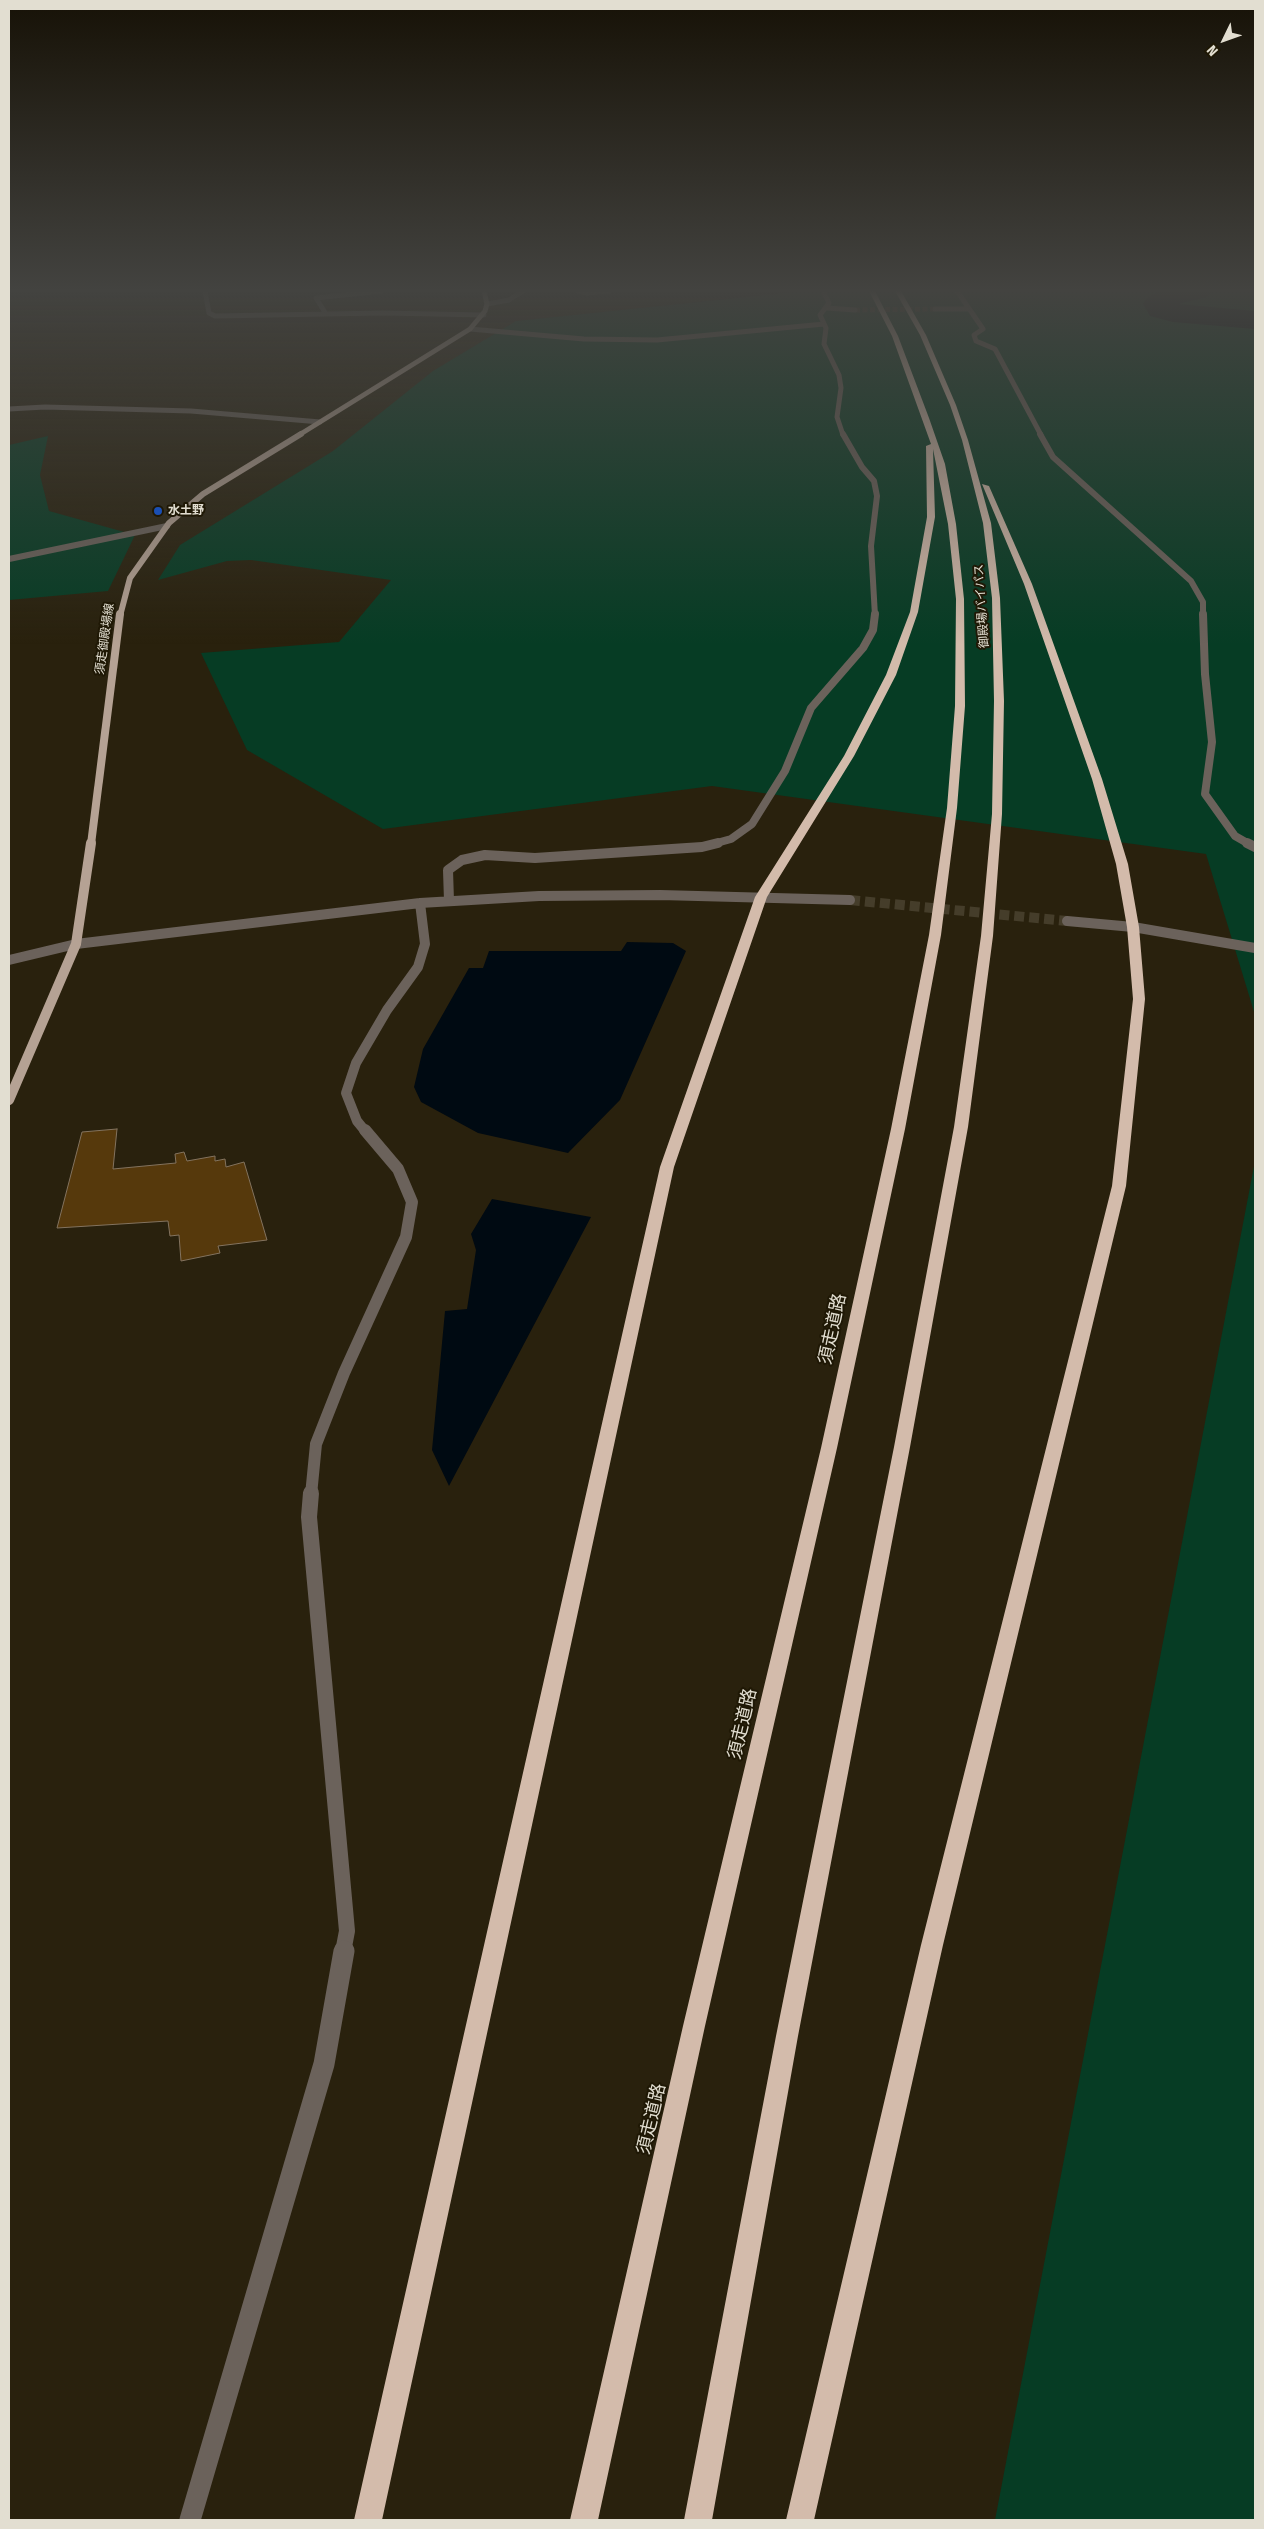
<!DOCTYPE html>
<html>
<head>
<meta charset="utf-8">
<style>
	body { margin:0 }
	#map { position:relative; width:1264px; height:2529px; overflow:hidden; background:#29210d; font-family:"Fira Sans Condensed",sans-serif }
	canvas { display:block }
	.frame { position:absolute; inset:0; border:10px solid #e2ded1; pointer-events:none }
	.north { position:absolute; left:1199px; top:15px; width:50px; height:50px; -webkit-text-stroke:4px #1f1805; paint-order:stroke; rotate:228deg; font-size:14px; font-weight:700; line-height:20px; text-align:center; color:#e2ded1 }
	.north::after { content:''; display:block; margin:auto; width:18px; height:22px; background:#e2ded1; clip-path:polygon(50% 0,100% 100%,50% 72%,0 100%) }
</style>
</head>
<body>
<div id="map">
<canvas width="1264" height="2529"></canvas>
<div class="frame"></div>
<div class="north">N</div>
</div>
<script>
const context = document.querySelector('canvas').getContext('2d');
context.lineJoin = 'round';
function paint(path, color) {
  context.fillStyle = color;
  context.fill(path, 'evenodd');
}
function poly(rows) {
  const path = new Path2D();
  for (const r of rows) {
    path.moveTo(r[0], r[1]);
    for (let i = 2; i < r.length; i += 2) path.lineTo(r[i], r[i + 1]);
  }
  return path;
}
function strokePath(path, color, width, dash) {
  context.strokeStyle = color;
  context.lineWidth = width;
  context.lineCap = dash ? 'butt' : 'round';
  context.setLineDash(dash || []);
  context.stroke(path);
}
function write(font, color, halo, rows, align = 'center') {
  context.font = font + ' "Fira Sans Condensed","Noto Sans JP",sans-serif';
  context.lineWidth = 4;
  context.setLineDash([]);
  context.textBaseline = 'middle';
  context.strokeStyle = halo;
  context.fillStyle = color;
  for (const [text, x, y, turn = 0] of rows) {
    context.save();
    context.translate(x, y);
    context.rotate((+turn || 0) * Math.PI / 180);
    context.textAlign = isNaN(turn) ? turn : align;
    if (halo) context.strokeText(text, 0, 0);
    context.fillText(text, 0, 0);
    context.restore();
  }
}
const green = poly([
	[804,291,1255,291,1255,1015,1206,854,712,786,383,829,247,750,201,653,339,642,391,580,251,560,227,561,158,580,180,545,333,451,433,371,516,321],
	[48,436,40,475,49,511,135,535,108,591,9,600,9,445],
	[1255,1161,1255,2520,995,2520]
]);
const water = poly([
	[627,942,673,943,686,951,620,1100,568,1153,478,1133,421,1102,414,1087,423,1049,469,968,483,968,489,951,621,951],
	[492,1199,591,1217,449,1486,432,1450,445,1311,467,1309,476,1250,471,1234]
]);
const river = poly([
	[1159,291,1212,291,1207,297,1178,304,1255,311,1255,329,1173,322,1150,316,1143,304,1147,298,1159,291]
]);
const building = poly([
	[117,1129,113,1169,176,1163,175,1154,184,1152,187,1161,215,1156,215,1161,225,1159,226,1167,244,1162,267,1240,218,1246,220,1253,181,1261,179,1235,170,1236,168,1221,57,1228,82,1132,117,1129]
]);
const minorTunnelFar1 = poly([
	[855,310,935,309]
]);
const minorTunnel = poly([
	[850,900,1067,921]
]);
const minorFar6 = poly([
	[205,291,209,313,215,316,383,313,484,315],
	[578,291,587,293,609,291],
	[823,291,829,303,820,315,826,328,824,344,839,375,841,388,837,417,843,435],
	[957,291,983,329,974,335,976,341,995,349,1041,435],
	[487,304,509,300,523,291],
	[827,308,855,310],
	[935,309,969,309],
	[326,314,316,298,381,291],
	[470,329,584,339,657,340,824,324],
	[9,409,45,407,191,411,320,422]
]);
const minorFar5 = poly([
	[843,434,862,467,874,481,877,496,871,546,875,616],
	[1040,434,1053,457,1191,581,1203,602,1203,616],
	[9,559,167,526]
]);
const minorFar4 = poly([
	[1203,614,1205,674,1212,742,1205,794,1235,836,1249,844],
	[713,844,731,839,752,824,785,771,811,708,863,648,873,630,875,614]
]);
const minorFar3 = poly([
	[1247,843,1255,847],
	[449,901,448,870,462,860,485,855,535,858,702,847,718,843],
	[1067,921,1133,927,1255,948],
	[9,960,76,944,420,903,539,896,660,895,850,900],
	[366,1132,357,1121,346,1093,356,1063,387,1010,418,967,425,944,420,903]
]);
const minorFar2 = poly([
	[311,1495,316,1444,344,1373,406,1237,412,1202,398,1169,365,1130]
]);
const minorFar1 = poly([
	[311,1493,309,1517,347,1931,343,1952]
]);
const minor = poly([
	[190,2520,324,2064,344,1951]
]);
const majorFar3 = poly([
	[299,435,470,329,485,311,487,304,484,291]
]);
const majorFar2 = poly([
	[120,616,130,578,169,523,203,494,301,434]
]);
const majorFar1 = poly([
	[91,844,120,614]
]);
const major = poly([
	[9,1100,76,944,91,843]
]);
const highway = poly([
	[869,291,875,291,898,336,929,418,945,464,956,524,964,599,965,706,957,808,941,935,905,1129,837,1448,705,2026,598,2520,570,2520,683,2026,821,1448,891,1129,929,935,947,808,955,706,956,599,948,524,933,449,935,517,918,612,896,675,854,756,767,897,674,1167,382,2520,354,2520,660,1167,755,897,844,756,886,675,910,612,927,517,926,446,931,444,892,336,869,291],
	[895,291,901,291,926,335,956,405,968,440,991,523,1000,598,1004,701,1002,814,993,936,968,1127,910,1447,798,2036,712,2520,684,2520,776,2036,894,1447,954,1127,981,936,992,814,994,701,992,598,983,523,962,440,950,405,920,335,895,291],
	[982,484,989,486,1032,584,1102,779,1128,864,1139,927,1145,999,1126,1186,943,1945,814,2520,786,2520,921,1945,1112,1186,1133,999,1127,927,1116,864,1092,779,1024,584,982,484]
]);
const markers = [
	[158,511,5,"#1a4fb4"]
];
const farPoinames = [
	["水土野",168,511]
];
const farStreetnames = [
	["御殿場バイパス",982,606,-94],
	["須走御殿場線",105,639,-82]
];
const nearStreetnames = [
	["須走道路",833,1329,-78],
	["須走道路",743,1724,-77],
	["須走道路",652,2119,-77]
];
paint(green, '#063c24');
paint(water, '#000a12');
paint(river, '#000a12');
paint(building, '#56390c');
strokePath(building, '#83735f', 1);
strokePath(minorTunnelFar1, '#453d2a', 5, [5, 2.5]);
strokePath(minorTunnel, '#453d2a', 10, [10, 5]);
strokePath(minorFar6, '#6b625b', 5);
strokePath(minorFar5, '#6b625b', 6);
strokePath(minorFar4, '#6b625b', 8);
strokePath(minorFar3, '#6b625b', 10);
strokePath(minorFar2, '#6b625b', 12);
strokePath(minorFar1, '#6b625b', 16);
strokePath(minor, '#6b625b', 21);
strokePath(majorFar3, '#b5a294', 5);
strokePath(majorFar2, '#b5a294', 6);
strokePath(majorFar1, '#b5a294', 8);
strokePath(major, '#b5a294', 10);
paint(highway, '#d3bbab');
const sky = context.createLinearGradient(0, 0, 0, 645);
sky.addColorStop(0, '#171207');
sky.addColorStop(0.45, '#434340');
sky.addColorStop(1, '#43434000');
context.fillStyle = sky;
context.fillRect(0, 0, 1264, 645);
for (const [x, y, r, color] of markers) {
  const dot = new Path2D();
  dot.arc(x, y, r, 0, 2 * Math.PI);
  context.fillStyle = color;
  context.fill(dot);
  strokePath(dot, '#1f1805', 2);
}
write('bold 12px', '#e2ded1', '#1f1805', farPoinames, 'left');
write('12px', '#e2ded1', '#1f1805', farStreetnames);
write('18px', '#e2ded1', '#1f1805', nearStreetnames);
</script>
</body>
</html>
